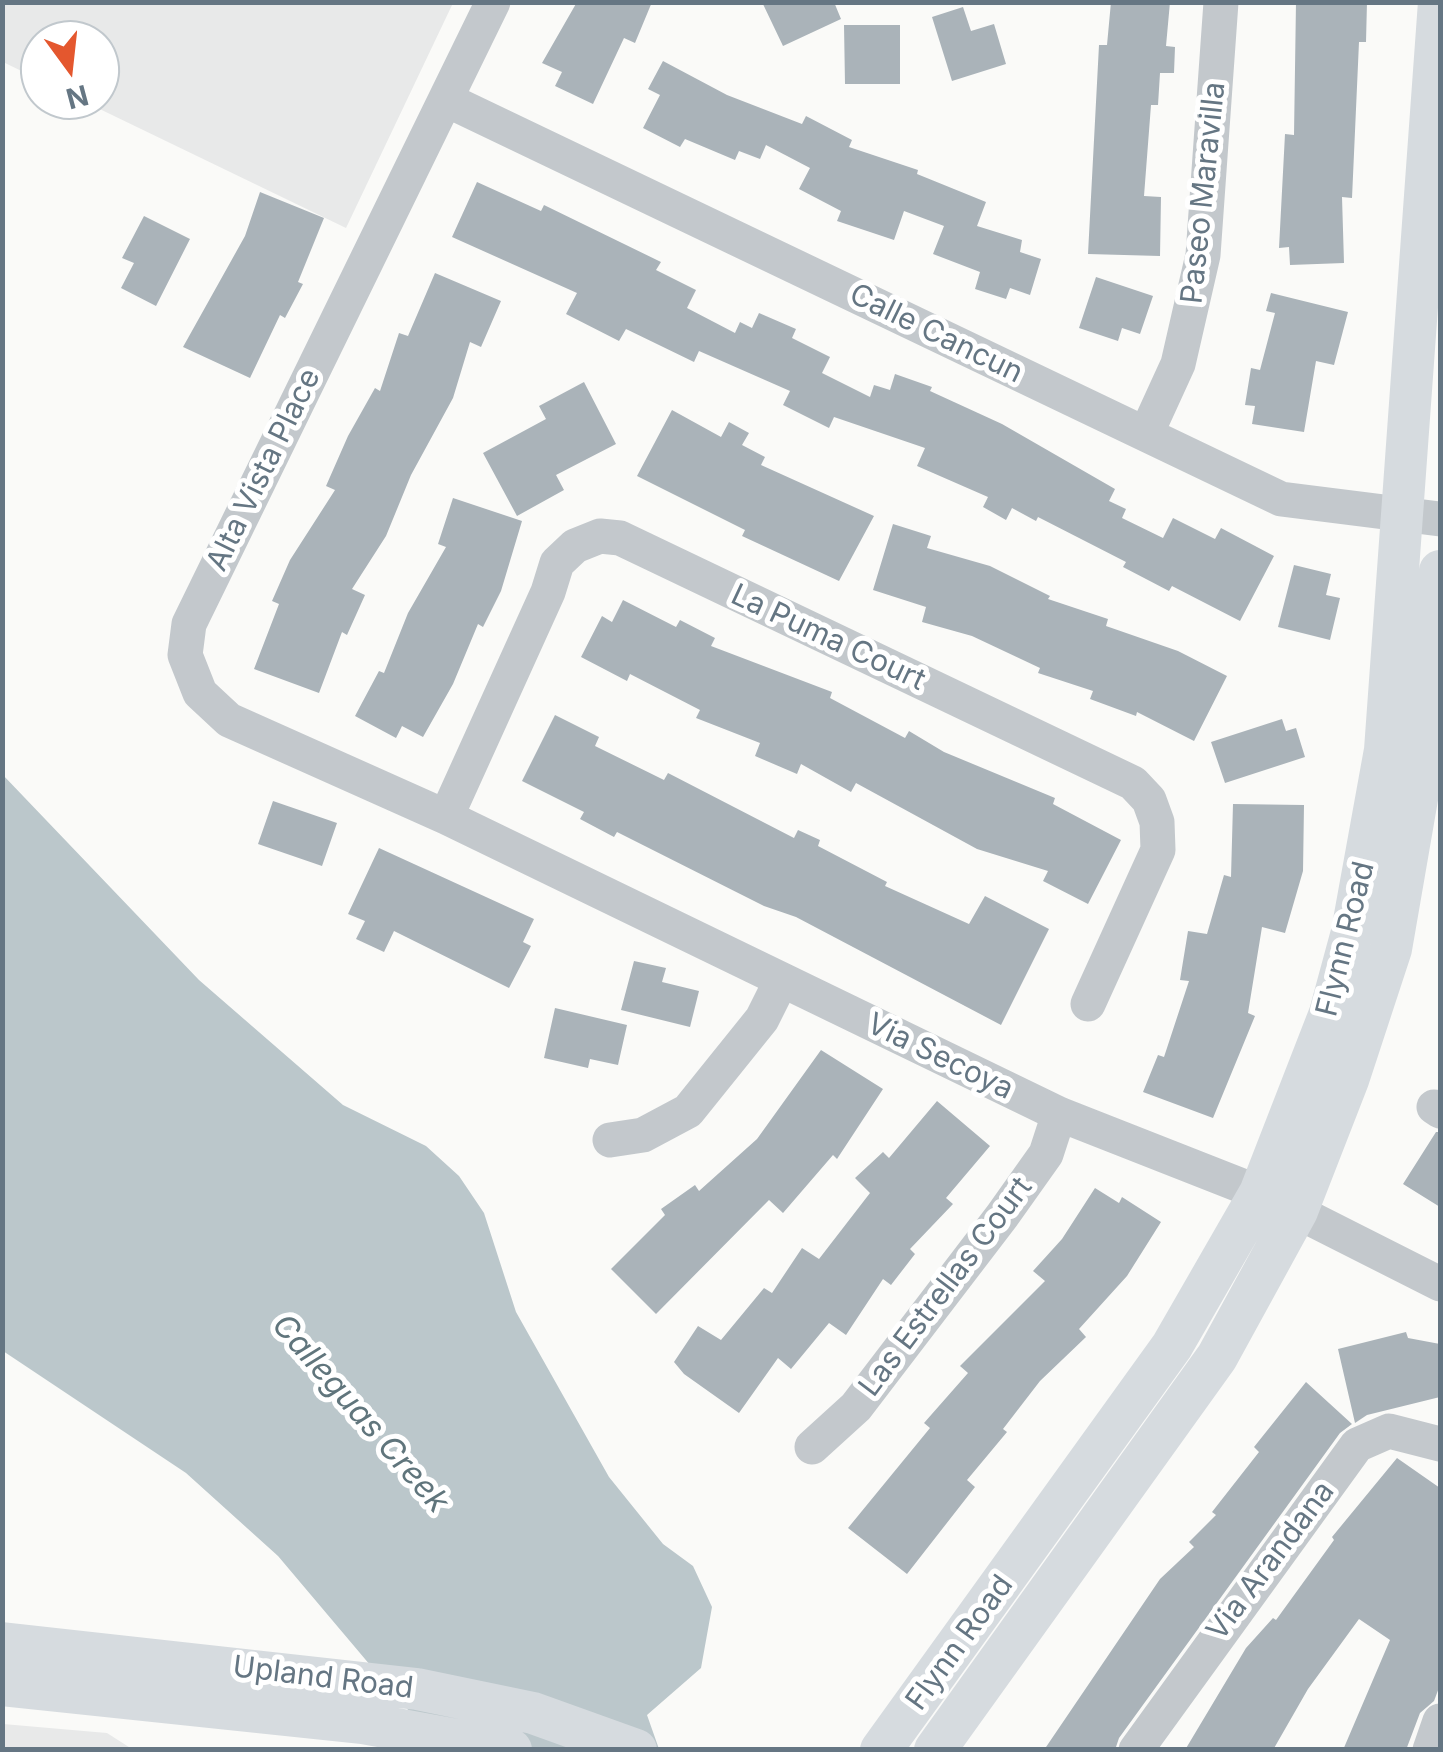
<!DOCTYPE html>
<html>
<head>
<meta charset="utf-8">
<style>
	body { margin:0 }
	#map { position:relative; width:1443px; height:1752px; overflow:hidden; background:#fafaf8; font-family:Inter,sans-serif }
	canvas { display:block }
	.frame { position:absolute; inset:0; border:5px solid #657683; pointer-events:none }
	.north { position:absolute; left:20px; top:20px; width:100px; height:100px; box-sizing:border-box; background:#fff; border:2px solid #c1c8cd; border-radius:50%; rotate:165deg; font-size:28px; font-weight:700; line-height:40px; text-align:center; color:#657683 }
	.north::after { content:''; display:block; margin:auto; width:35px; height:45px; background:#e4572e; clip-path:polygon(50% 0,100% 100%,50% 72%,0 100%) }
</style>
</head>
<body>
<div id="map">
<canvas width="1443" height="1752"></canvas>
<div class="frame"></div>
<div class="north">N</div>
</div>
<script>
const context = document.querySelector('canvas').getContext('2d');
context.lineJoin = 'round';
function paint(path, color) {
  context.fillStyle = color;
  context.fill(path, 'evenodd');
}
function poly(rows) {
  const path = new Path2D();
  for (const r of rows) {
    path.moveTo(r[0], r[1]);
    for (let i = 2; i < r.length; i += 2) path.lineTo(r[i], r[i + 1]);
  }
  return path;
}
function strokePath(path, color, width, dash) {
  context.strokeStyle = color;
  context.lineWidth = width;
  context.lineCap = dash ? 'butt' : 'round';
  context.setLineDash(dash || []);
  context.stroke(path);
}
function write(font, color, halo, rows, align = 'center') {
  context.font = font + ' Inter,sans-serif';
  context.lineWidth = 10;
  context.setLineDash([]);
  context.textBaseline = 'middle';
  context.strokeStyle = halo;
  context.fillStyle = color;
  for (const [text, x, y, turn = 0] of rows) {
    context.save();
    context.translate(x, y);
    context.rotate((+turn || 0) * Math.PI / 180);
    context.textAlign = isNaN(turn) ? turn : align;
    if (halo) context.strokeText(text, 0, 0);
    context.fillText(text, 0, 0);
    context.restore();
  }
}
const built = poly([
	[2,3,3,2,453,3,346,228,81,100,100,100,100,40,40,40,40,80,3,62],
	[3,1724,107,1733,132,1749,3,1749]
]);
const water = poly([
	[2,774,199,980,343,1105,426,1146,459,1176,484,1213,516,1312,609,1477,663,1544,693,1566,712,1607,701,1668,647,1715,659,1749,441,1749,278,1556,186,1473,3,1351]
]);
const building = poly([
	[577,2,652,2,635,43,624,38,593,104,555,86,562,72,542,63],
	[762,2,834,2,841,19,783,46],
	[1111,2,1170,2,1166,46,1175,47,1174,73,1160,73,1158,105,1151,105,1144,196,1161,197,1160,256,1088,254,1099,45,1107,45],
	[1296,2,1367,2,1366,42,1359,42,1352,198,1342,197,1344,263,1290,265,1289,247,1279,248,1285,134,1294,135],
	[963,7,971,31,994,24,1006,64,952,81,932,17],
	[844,25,900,25,900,84,845,84],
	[663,61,727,95,802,124,806,116,852,140,849,147,918,170,917,174,986,202,977,226,1022,240,1020,252,1041,259,1030,295,1010,288,1006,299,975,289,980,272,933,254,944,226,904,211,894,240,837,221,841,211,799,189,810,168,766,145,760,159,739,151,735,160,685,139,680,147,643,128,660,95,648,89],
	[477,182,541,211,544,205,661,262,656,270,696,290,687,308,735,333,740,322,752,328,759,313,796,329,792,338,830,357,822,373,870,397,874,385,890,390,895,374,932,387,930,391,1002,424,1115,489,1109,501,1126,509,1122,518,1163,538,1173,518,1215,539,1221,528,1274,556,1240,621,1172,586,1169,591,1123,567,1126,562,1038,517,1036,521,1012,508,1006,520,983,507,988,497,917,466,925,448,834,417,829,428,783,405,790,391,699,351,694,362,626,329,619,341,566,314,577,293,452,237],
	[260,192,324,218,298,282,303,284,285,318,280,315,250,378,183,347,245,236],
	[144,216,190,239,156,306,121,288,134,263,122,258],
	[435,273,501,301,481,347,470,342,453,398,411,475,386,536,352,589,365,595,347,635,342,632,319,693,254,669,279,604,272,601,290,560,335,490,326,486,348,436,375,388,380,391,399,333,408,336],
	[1096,277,1153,296,1140,334,1122,328,1118,341,1079,328],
	[1271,293,1348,312,1334,365,1316,361,1304,432,1252,424,1255,406,1245,405,1251,368,1260,370,1275,313,1266,311],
	[584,382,616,444,556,475,564,490,517,516,483,453,546,419,539,406],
	[672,410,721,437,729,422,749,433,742,445,765,457,761,465,874,516,839,581,742,536,745,530,637,476],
	[453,498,522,521,501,591,483,627,478,624,453,684,423,737,402,726,396,738,355,716,379,671,384,673,408,613,446,547,438,544],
	[893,524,931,536,927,548,990,566,1050,596,1048,599,1108,619,1106,626,1178,651,1227,676,1194,741,1137,712,1136,716,1090,699,1093,691,1038,673,1040,668,972,636,922,622,926,607,873,590],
	[1294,565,1331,574,1326,595,1340,598,1330,640,1278,627],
	[623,600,676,627,680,620,715,638,711,646,832,692,830,698,905,738,909,731,944,752,1055,798,1053,804,1121,840,1088,904,1043,881,1048,871,977,849,856,783,851,792,801,764,797,774,755,756,760,743,696,718,700,710,630,674,627,681,581,657,602,616,612,622],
	[555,715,599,737,595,746,664,780,668,773,794,838,798,830,820,840,818,846,887,882,885,886,969,924,985,896,1049,929,1001,1025,796,917,764,906,617,832,614,837,580,819,584,812,522,781],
	[1282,719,1286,731,1296,728,1305,757,1225,783,1211,742],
	[273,801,337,823,322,866,258,844],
	[1233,804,1304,805,1303,871,1285,933,1262,927,1248,1013,1255,1016,1213,1118,1143,1092,1158,1055,1164,1057,1189,981,1180,980,1188,931,1207,934,1224,875,1231,877],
	[379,848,534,919,523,942,531,946,509,988,394,931,384,952,356,939,365,921,348,914],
	[634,961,666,968,662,982,699,991,690,1027,621,1010],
	[555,1008,627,1025,618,1065,590,1059,588,1068,544,1058],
	[821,1050,883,1089,837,1159,833,1155,783,1213,769,1200,656,1314,611,1269,665,1215,661,1209,695,1185,699,1191,757,1139],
	[937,1101,990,1146,946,1198,953,1204,910,1249,915,1254,891,1285,883,1279,846,1335,829,1323,791,1369,778,1358,739,1413,684,1374,674,1362,698,1326,721,1340,764,1288,772,1293,802,1248,819,1259,870,1193,855,1178,883,1152,889,1158],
	[1436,1132,1440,1132,1440,1207,1403,1184],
	[1095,1188,1119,1203,1122,1197,1161,1222,1127,1276,1079,1329,1086,1337,1040,1381,1003,1429,1007,1432,967,1480,975,1487,907,1574,848,1528,930,1428,924,1423,968,1373,960,1366,1045,1281,1033,1271,1062,1239],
	[1406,1332,1408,1338,1440,1344,1440,1397,1367,1415,1355,1423,1338,1349],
	[1306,1382,1352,1424,1340,1433,1119,1738,1115,1750,1044,1750,1160,1579,1194,1547,1189,1542,1216,1515,1212,1512,1259,1452,1254,1447],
	[1397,1458,1440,1488,1440,1685,1434,1701,1420,1713,1406,1750,1343,1750,1390,1640,1359,1619,1308,1689,1273,1750,1185,1750,1246,1648,1273,1618,1276,1620,1334,1540,1332,1537]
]);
const minor = poly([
	[493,2,189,624,185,655,200,693,229,720,446,817,1059,1114,1260,1193,1440,1284],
	[447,100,1281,499,1440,519],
	[1146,434,1178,364,1203,255,1221,2],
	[446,817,548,592,557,563,575,546,600,536,620,538,1133,783,1149,800,1157,822,1158,850,1088,1004],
	[1434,1107,1440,1111],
	[610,1140,643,1135,688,1111,762,1019,781,981],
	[812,1447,856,1407,1002,1216,1046,1154,1059,1114],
	[1136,1750,1357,1445,1389,1431,1440,1444],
	[1430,1750,1440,1721]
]);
const major = poly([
	[2,1643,417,1689,533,1713,636,1750],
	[2,1685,363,1723,511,1750],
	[881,1750,1172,1346,1260,1193,1330,1013,1352,932,1385,750,1439,2],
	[935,1750,1217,1357,1297,1211,1348,1080,1391,949,1423,764,1440,571]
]);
const streetNames = [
	["Paseo Maravilla",1204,193,-84],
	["Calle Cancun",936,334,26],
	["Alta Vista Place",264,470,-64],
	["La Puma Court",828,638,25],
	["Flynn Road",1346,939,-76],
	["Via Secoya",940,1057,26],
	["Las Estrellas Court",946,1287,-53],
	["Via Arandana",1271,1561,-53],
	["Flynn Road",960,1643,-54],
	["Upland Road",323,1678,7]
];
const waterNames = [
	["Calleguas Creek",360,1414,49]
];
paint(built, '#e8e9e9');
paint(water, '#bbc7cb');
paint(building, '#aab3b9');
strokePath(minor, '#c3c8cc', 35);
strokePath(major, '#d6dbdf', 42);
write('30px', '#657683', '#fff', streetNames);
write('italic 32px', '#60757c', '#fff', waterNames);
</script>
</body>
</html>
